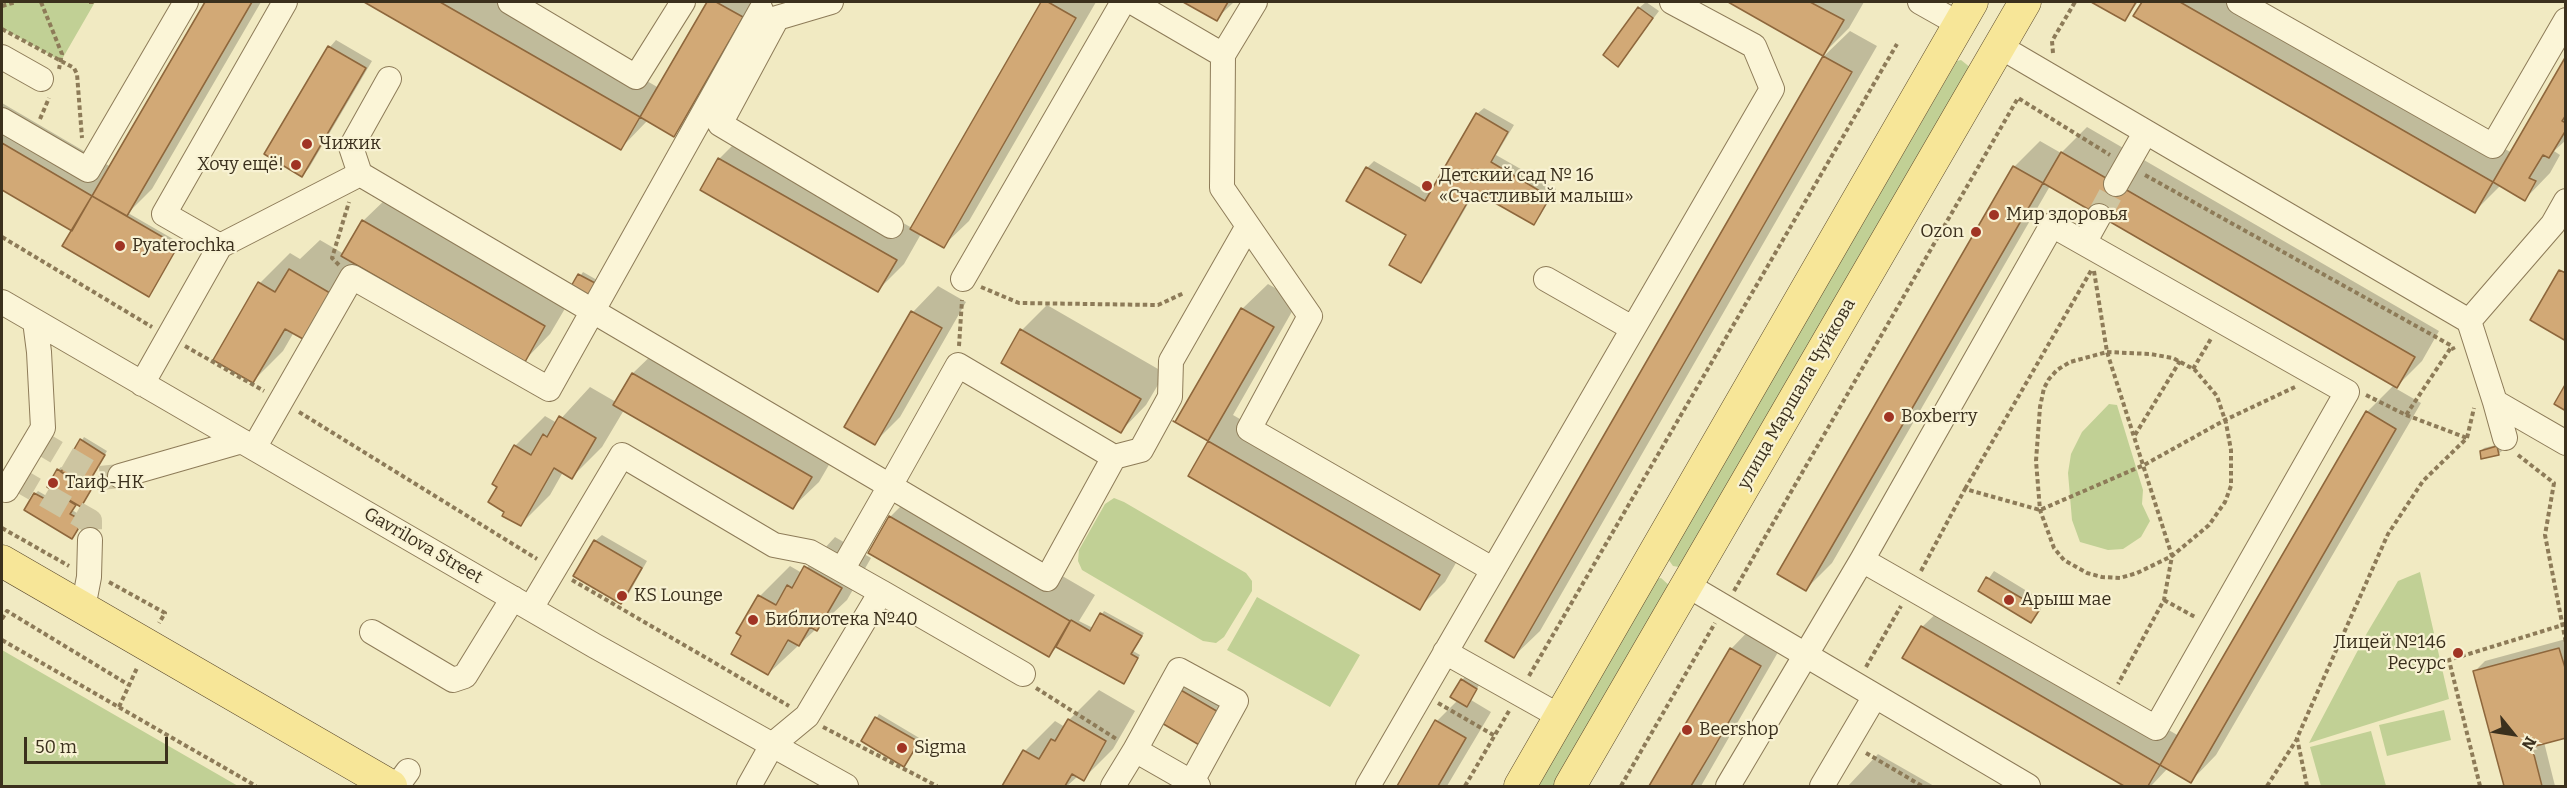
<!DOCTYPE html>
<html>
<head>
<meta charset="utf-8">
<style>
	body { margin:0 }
	#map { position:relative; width:2567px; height:788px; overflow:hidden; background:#f1eac2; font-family:Bitter,serif }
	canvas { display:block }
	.frame { position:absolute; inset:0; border:3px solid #3b301d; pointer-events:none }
	.north { position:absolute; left:2483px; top:704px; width:60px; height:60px; -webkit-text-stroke:4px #f8f2d3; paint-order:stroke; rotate:120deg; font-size:16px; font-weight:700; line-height:24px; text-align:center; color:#3b301d }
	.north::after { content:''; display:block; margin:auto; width:21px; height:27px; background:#3b301d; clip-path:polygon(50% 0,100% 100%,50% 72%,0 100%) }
	.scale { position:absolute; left:24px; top:737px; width:144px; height:27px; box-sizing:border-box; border:3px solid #3b301d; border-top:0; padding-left:8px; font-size:18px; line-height:21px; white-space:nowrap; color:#3b301d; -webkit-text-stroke:4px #f8f2d3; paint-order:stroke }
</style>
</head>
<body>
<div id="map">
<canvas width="2567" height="788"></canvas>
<div class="frame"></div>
<div class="north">N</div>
<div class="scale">50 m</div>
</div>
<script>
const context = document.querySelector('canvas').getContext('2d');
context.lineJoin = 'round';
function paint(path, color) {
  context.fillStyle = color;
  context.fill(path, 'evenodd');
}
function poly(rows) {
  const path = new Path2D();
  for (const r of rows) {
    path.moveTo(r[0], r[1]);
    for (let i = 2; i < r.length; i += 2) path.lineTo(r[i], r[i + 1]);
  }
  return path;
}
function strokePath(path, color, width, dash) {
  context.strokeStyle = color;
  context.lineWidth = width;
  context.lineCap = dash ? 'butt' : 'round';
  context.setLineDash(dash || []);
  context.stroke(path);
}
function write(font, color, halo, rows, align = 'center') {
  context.font = font + ' Bitter,serif';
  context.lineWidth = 4.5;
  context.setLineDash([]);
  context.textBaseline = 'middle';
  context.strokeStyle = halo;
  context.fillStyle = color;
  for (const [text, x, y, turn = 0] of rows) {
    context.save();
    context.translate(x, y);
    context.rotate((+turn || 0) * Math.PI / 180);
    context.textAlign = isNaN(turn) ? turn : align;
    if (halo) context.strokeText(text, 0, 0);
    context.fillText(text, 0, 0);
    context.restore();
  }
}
const green = poly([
	[2,2,95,2,61,61,2,28],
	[1961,60,1971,68,1679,567,1673,566,1668,559,1957,61],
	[2109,404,2117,405,2143,490,2142,504,2150,521,2141,537,2123,549,2108,550,2080,542,2072,520,2068,473,2071,454,2082,432],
	[1114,498,1124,502,1246,573,1252,581,1252,591,1224,637,1216,643,1203,641,1082,570,1078,561,1079,550,1105,504],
	[2420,572,2449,699,2309,743,2367,633,2398,581],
	[1661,578,1671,587,1557,786,1535,786,1655,579],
	[1257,597,1360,655,1330,707,1227,650],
	[2,650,238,786,2,786],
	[2444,710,2451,740,2387,756,2379,725],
	[2371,731,2386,786,2321,786,2310,747]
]);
const shadow = poly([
	[207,2,261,2,152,189,128,213,180,243,152,292,74,230,2,188,2,103,111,167],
	[367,2,510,2,659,88,708,2,762,2,699,109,674,135,648,120,621,148],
	[1043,2,1096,2,969,221,943,246,921,234,904,264,878,290,719,159,745,133,912,228],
	[1186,2,1234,2,1216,19],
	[1646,2,1659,11,1618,65,1639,8],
	[1733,2,1864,2,1849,28,1823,54],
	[2094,2,2138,2,2125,19],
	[2143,2,2250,2,2512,153,2566,59,2566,140,2554,151,2560,155,2550,173,2525,199,2501,185,2475,211,2136,15],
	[1850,31,1877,46,1540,631,1514,656,1487,641,1824,56],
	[336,40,372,61,309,168,302,175,330,47],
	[1484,108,1514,125,1496,155,1556,189,1540,216,1534,223,1476,190,1427,275,1420,281,1408,235,1348,201,1367,168,1374,161,1431,194,1477,114],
	[2087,127,2439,331,2422,361,2395,388,2421,403,2216,755,2191,781,2168,768,2151,786,2127,786,1904,658,1922,627,1948,602,2179,736,2367,412,2394,385,2050,186,1832,563,1806,589,1779,573,2014,167,2040,141,2061,153],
	[389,196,570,300,550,334,525,360,358,264,333,307,294,332,283,351,253,381,215,359,260,283,290,253,300,259,320,240,344,254,363,221],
	[583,272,597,280,589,293,572,288],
	[1268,284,1298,301,1233,415,1464,549,1445,582,1419,608,1190,475,1210,440,1177,421,1242,309],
	[938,286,966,302,900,417,874,443,846,427,913,312],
	[1047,305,1165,373,1146,405,1121,431,1022,330],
	[659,348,837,451,819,482,793,507,624,410,602,447,572,477,563,472,550,495,520,525,506,511,499,486,515,446,545,416,557,423,590,387,616,402,633,373],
	[84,437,107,451,88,483,93,486,83,502,76,503,72,510,85,518,72,538,35,494,38,491,50,498,55,490,58,470,61,467,64,469],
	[2500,444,2502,451,2498,454,2481,451,2484,448],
	[916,491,1095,595,1079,621,1093,628,1104,611,1144,633,1133,651,1140,655,1126,679,1058,646,1049,655,890,517],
	[602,535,647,561,628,595,621,602,595,541],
	[835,537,871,558,847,600,768,674,743,635,738,632,760,596,790,566,802,573],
	[1994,571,2045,602,2031,621,1980,591],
	[1756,623,1785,640,1701,786,1651,786,1731,649],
	[2566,639,2566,736,2544,742,2555,786,2506,786,2475,671,2485,661],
	[1465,677,1479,685,1471,700,1491,712,1447,786,1399,786,1437,721,1458,700,1462,680],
	[1191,679,1230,702,1211,734,1180,690],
	[1099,690,1135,711,1113,749,1083,779,1078,776,1067,786,1004,786,1025,751,1055,721,1065,727,1069,720],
	[879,714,921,739,904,765,863,741],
	[1878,754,1934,786,1848,786]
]);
const building = poly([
	[205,2,252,2,127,216,92,196,205,2],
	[364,2,440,2,640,117,621,150,364,2],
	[707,2,716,2,743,17,674,137,640,117,707,2],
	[1041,2,1048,2,1076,18,944,248,910,229,1041,2],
	[1183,2,1228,2,1217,21,1183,2],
	[1728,2,1810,2,1844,20,1823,56,1728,2],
	[2091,2,2136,2,2125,21,2091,2],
	[2142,2,2180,2,2493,182,2475,213,2133,16,2142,2],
	[1638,7,1653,18,1618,67,1603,55,1638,7],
	[328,46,366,68,302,177,264,154,328,46],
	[1823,56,1852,72,1514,658,1485,641,1823,56],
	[2566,56,2566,115,2562,121,2566,123,2566,130,2549,158,2543,155,2529,178,2536,181,2525,201,2493,182,2566,56],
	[1476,113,1508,132,1491,162,1550,197,1534,225,1474,191,1421,283,1389,265,1406,235,1346,201,1366,167,1425,201,1476,113],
	[2,143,92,196,72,231,2,190,2,143],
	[2061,152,2415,357,2397,388,2043,183,2061,152],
	[718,158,897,260,878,292,700,190,718,158],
	[2013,166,2043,183,1806,591,1777,574,2013,166],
	[92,196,178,246,149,297,62,246,92,196],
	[362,220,545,326,525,362,341,256,362,220],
	[289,269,330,293,303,339,285,329,253,383,213,360,258,282,275,292,289,269],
	[2559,270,2566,273,2566,341,2530,320,2559,270],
	[578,274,595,283,587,298,570,288,578,274],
	[1241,308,1274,327,1208,441,1173,421,1175,422,1241,308],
	[911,311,942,328,875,445,844,427,911,311],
	[1020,329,1141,399,1121,433,1001,363,1020,329],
	[632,373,812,477,793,509,613,405,632,373],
	[2566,383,2566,411,2554,404,2566,383],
	[2366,411,2396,429,2191,783,2160,765,2366,411],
	[559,416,596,438,572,479,554,468,521,526,502,516,504,512,488,502,497,487,492,484,514,445,531,455,543,434,547,437,559,416],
	[80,439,105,455,86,487,61,472,80,439],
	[1208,441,1440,575,1420,610,1188,476,1208,441],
	[2497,446,2499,455,2481,459,2480,451,2497,446],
	[57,469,91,490,81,507,47,487,57,469],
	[52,491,76,505,70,514,83,521,72,539,24,510,34,493,47,500,52,491],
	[889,516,1070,621,1049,657,868,553,889,516],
	[594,540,642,568,621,604,573,576,594,540],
	[804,566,842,588,817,631,810,627,799,646,788,640,768,675,731,654,741,636,736,633,758,595,776,605,787,585,792,588,804,566],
	[1986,577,2040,609,2031,623,1978,591,1986,577],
	[1100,613,1142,636,1131,654,1138,658,1124,684,1056,647,1071,620,1090,631,1100,613],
	[1921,626,2160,765,2148,786,2124,786,1902,658,1921,626],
	[1730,648,1761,666,1712,751,1691,786,1649,786,1730,648],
	[2559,648,2566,671,2566,738,2532,747,2542,786,2504,786,2473,671,2559,648],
	[1461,679,1477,689,1467,707,1450,697,1461,679],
	[1179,689,1220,713,1201,746,1160,722,1179,689],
	[875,717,919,742,904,767,861,741,875,717],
	[1068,719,1106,741,1084,781,1072,774,1065,786,1002,786,1023,750,1039,759,1051,739,1055,741,1068,719],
	[1435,720,1466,738,1438,786,1397,786,1435,720]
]);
const minorTunnel = poly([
	[2099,216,2116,184],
	[36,440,100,478,120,476],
	[14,477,90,521,90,540]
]);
const path = poly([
	[41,2,62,54,59,69],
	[89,2,95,2],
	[2,6,16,2],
	[2,29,74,68,77,74,82,138],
	[2053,53,2052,41,2075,2],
	[40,119,49,98],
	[2145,175,2452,346,2454,350],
	[2,237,152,327],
	[339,265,332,258,349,202],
	[2094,271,2107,352,2172,556,2164,600,2118,684],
	[981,287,1019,303,1158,305,1184,293],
	[185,346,264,391],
	[959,346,962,300],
	[2107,352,2150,354,2173,358,2195,370,2217,396,2226,423,2231,450,2231,486,2225,502,2209,525,2172,556,2137,573,2120,578,2102,577,2087,573,2064,560,2054,548,2040,510,2036,461,2040,407,2044,388,2049,379,2057,370,2070,362,2107,352],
	[2193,369,2212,337],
	[2366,395,2406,415,2452,346],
	[299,412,537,559],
	[2406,415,2467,438],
	[2135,435,2180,361],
	[2518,455,2554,483,2545,535,2566,643],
	[1965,489,2092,269],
	[2,528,69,566],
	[1921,571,1965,489,2040,510,2144,465,2225,420,2295,387],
	[572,580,789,706],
	[109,582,165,613,159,623],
	[1734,591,2018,98,2110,155],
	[2164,600,2195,617],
	[2,619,7,611,129,685],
	[2,640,256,786],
	[1866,667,1901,606],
	[1529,676,1897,44],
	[1036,688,1118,740],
	[1438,703,1495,736],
	[119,707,137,668],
	[823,727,937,786],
	[1866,753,1922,786],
	[1465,786,1509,711],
	[1621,786,1715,623],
	[2267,786,2297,739],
	[2307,786,2297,738,2388,534,2423,481,2467,438,2474,408],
	[2480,786,2449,660,2566,624]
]);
const minor = poly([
	[510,2,636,77,683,2],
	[831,2,777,18,720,124,891,226],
	[1132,2,1223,55,1222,188,1310,316,1249,429,1492,569],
	[1920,2,1959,24],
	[2239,2,2493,146,2566,20],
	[1999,46,2469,321,2495,402,2566,443],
	[1223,55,1255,2],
	[2,57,41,79],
	[2,120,88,170,186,2],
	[360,174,351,147,389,79],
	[2116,184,2145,133],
	[2084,243,2099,216],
	[220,246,360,174,890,486,1047,579,1114,457,958,365,890,486,842,570,881,592,807,716,772,745,749,786],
	[963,279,1123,2],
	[1546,279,1632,328],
	[2,302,595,646,846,786],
	[2469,321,2553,224,2566,201],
	[142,384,220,246,164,214,285,2],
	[2495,402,2505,438],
	[254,448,352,277,549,389,761,10],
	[1114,457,1141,450,1170,397,1171,361,1248,226],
	[120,476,242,441],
	[2,489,6,490,43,428,39,352,35,321],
	[1687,585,2028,786],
	[881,592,1023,674],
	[83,608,89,577,90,540],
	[531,608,622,455,774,545,810,552,842,570],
	[372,632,453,680,465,676,513,598],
	[1445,652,1561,717],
	[1135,750,1179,670,1236,701,1191,783],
	[397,786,408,771],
	[1113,786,1135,750,1198,786],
	[1368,786,1772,89,1754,46,1672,2],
	[1728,786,1862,560,2052,225,2347,392,2156,728,1862,560],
	[1822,786,1875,696]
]);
const major = poly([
	[2,561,391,786],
	[1520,786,1972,2],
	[1570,786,2025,2]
]);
const markers = [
	[307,144,6,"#a03424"],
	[296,165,6,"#a03424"],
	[1427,186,6,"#a03424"],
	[1994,215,6,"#a03424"],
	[1976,232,6,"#a03424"],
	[120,246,6,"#a03424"],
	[1889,417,6,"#a03424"],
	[53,483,6,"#a03424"],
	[622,596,6,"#a03424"],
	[2009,600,6,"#a03424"],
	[753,620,6,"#a03424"],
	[2458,653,6,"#a03424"],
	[1687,730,6,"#a03424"],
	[902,748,6,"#a03424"]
];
const poiNames = [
	["Чижик",319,144],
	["Хочу ещё!",284,165,"right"],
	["Детский сад № 16",1439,176],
	["«Счастливый малыш»",1439,197],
	["Мир здоровья",2006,215],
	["Ozon",1964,232,"right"],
	["Pyaterochka",132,246],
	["Boxberry",1901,417],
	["Таиф-НК",65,483],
	["KS Lounge",634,596],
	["Арыш мае",2021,600],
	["Библиотека №40",765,620],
	["Лицей №146",2446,643,"right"],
	["Ресурс",2446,664,"right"],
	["Beershop",1699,730],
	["Sigma",914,748]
];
const streetNames = [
	["улица Маршала Чуйкова",1797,394,-60],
	["Gavrilova Street",423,546,30]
];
paint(green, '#c1d095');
paint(shadow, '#0003');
paint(building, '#d2a976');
strokePath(building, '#8e673c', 1.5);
strokePath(minorTunnel, '#cdc5a1', 24, [24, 12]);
strokePath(minor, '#8d7b58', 26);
strokePath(major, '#5a482c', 33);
strokePath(path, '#8d7b58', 4, [4.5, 3]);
strokePath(minor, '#fbf5d7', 24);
strokePath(major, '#f7e698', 32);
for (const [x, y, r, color] of markers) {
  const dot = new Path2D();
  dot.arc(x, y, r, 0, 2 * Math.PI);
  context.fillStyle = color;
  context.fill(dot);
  strokePath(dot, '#f8f2d3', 2);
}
write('18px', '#3b301d', '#f8f2d3', poiNames, 'left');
write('18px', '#3b301d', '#f8f2d3', streetNames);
</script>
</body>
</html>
